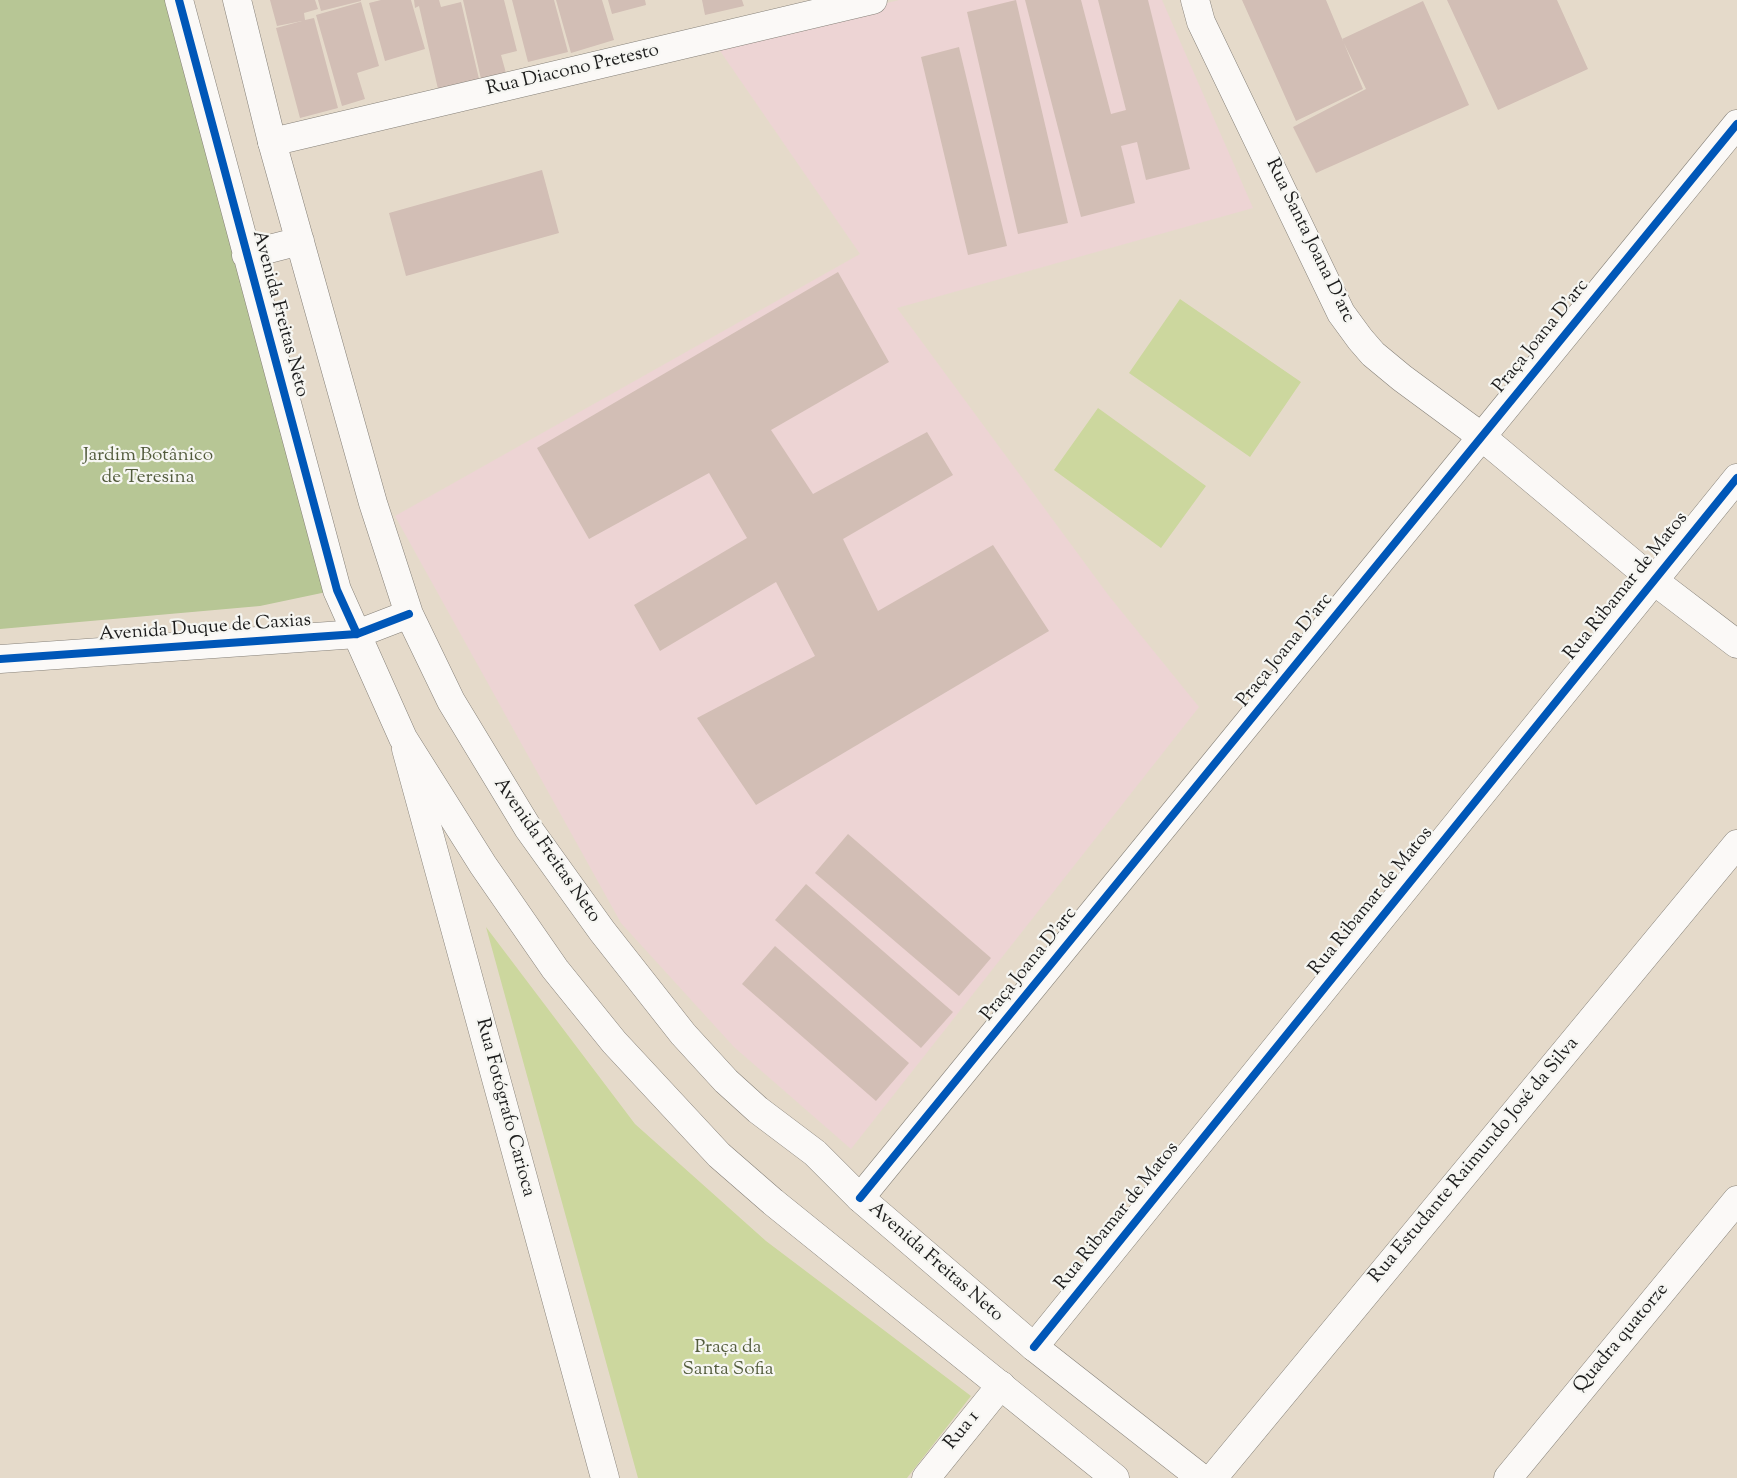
<!DOCTYPE html>
<html>
<head>
<meta charset="utf-8">
<style>
	body { margin:0 }
	canvas { display:block; background:#e5daca }
</style>
</head>
<body>
<canvas width="1737" height="1478"></canvas>
<script>
const context = document.querySelector('canvas').getContext('2d');
context.lineJoin = 'round';
function paint(path, color) {
  context.fillStyle = color;
  context.fill(path, 'evenodd');
}
function poly(rows) {
  const path = new Path2D();
  for (const r of rows) {
    path.moveTo(r[0], r[1]);
    for (let i = 2; i < r.length; i += 2) path.lineTo(r[i], r[i + 1]);
  }
  return path;
}
function strokePath(path, color, width, dash) {
  context.strokeStyle = color;
  context.lineWidth = width;
  context.lineCap = dash ? 'butt' : 'round';
  context.setLineDash(dash || []);
  context.stroke(path);
}
function write(font, color, halo, rows, align = 'center') {
  context.font = font + ' "Sorts Mill Goudy",serif';
  context.lineWidth = 4.5;
  context.setLineDash([]);
  context.textBaseline = 'middle';
  context.strokeStyle = halo;
  context.fillStyle = color;
  for (const [text, x, y, turn = 0] of rows) {
    context.save();
    context.translate(x, y);
    context.rotate((+turn || 0) * Math.PI / 180);
    context.textAlign = isNaN(turn) ? turn : align;
    if (halo) context.strokeText(text, 0, 0);
    context.fillText(text, 0, 0);
    context.restore();
  }
}
const built = poly([
	[899,0,1162,0,1253,208,897,308,1109,596,1199,707,851,1149,734,1047,621,923,395,516,860,254,716,45]
]);
const green = poly([
	[1180,299,1301,382,1250,457,1129,373],
	[1098,408,1206,486,1161,548,1054,470],
	[486,927,635,1124,766,1241,971,1396,907,1478,638,1478]
]);
const forest = poly([
	[0,0,175,0,336,590,260,606,0,629]
]);
const building = poly([
	[270,0,315,0,318,9,304,13,305,20,314,18,338,108,300,118,276,28,302,21,277,26],
	[318,0,361,0,361,1,321,11],
	[381,0,411,0,425,49,385,61,369,3],
	[414,0,439,0,441,7,461,2,479,79,438,89,419,6,415,8],
	[463,0,504,0,517,51,501,55,506,73,481,79],
	[512,0,554,0,568,52,528,62],
	[556,0,602,0,614,40,571,53],
	[608,0,645,0,646,5,612,14],
	[702,0,742,0,744,6,705,15],
	[1016,0,1068,223,1018,234,967,12],
	[1025,0,1081,0,1111,114,1126,110,1098,0,1148,0,1190,169,1146,180,1137,142,1121,146,1135,203,1081,217],
	[1242,0,1326,0,1363,89,1296,121],
	[1447,0,1557,0,1588,69,1498,110],
	[1423,1,1469,105,1316,173,1293,127,1366,89,1342,39],
	[361,2,379,66,357,73,365,99,342,106,316,15],
	[959,47,1007,246,968,255,921,57],
	[542,170,559,233,406,276,389,213],
	[838,272,889,362,771,430,813,494,927,432,953,475,843,539,878,611,993,545,1049,631,756,805,697,718,815,656,776,582,660,651,634,605,747,538,709,473,589,539,537,448],
	[848,834,991,958,959,996,815,873],
	[806,884,953,1012,921,1048,775,920],
	[775,946,909,1063,876,1101,742,984]
]);
const minor = poly([
	[1195,0,1201,22,1341,313,1360,339,1373,354,1402,378,1482,437,1653,580,1737,644],
	[272,142,873,0],
	[406,749,605,1478],
	[860,1198,1737,124],
	[1034,1347,1737,478],
	[926,1478,1001,1385],
	[1213,1478,1737,844],
	[1508,1478,1737,1200]
]);
const major = poly([
	[179,0,337,590,403,738,483,865,555,969,614,1042,719,1155,773,1202,1115,1478],
	[237,0,272,142,373,503,409,614,451,701,528,828,602,931,683,1034,726,1081,758,1110,815,1153,860,1198,1034,1347,1201,1478],
	[246,255,300,241],
	[0,659,357,634,409,614]
]);
const cycleway = poly([
	[179,0,337,590,357,634],
	[0,659,357,634,409,614],
	[860,1198,1737,124],
	[1034,1347,1737,478]
]);
const streetNames = [
	["Rua Diacono Pretesto",573,71,-13],
	["Rua Santa Joana D'arc",1309,241,64],
	["Avenida Freitas Neto",279,314,75],
	["Praça Joana D'arc",1542,337,-51],
	["Rua Ribamar de Matos",1627,587,-51],
	["Avenida Duque de Caxias",205,629,-4],
	["Praça Joana D'arc",1286,651,-51],
	["Avenida Freitas Neto",546,851,55],
	["Rua Ribamar de Matos",1372,902,-51],
	["Praça Joana D'arc",1030,965,-51],
	["Rua Fotógrafo Carioca",504,1108,75],
	["Rua Estudante Raimundo José da Silva",1475,1161,-50],
	["Rua Ribamar de Matos",1118,1217,-51],
	["Avenida Freitas Neto",935,1263,41],
	["Quadra quatorze",1622,1339,-50],
	["Rua 1",963,1431,-51]
];
const parkNames = [
	["Jardim Botânico",148,457],
	["de Teresina",148,479],
	["Praça da",728,1349],
	["Santa Sofia",728,1371]
];
paint(built, '#edd4d4');
paint(green, '#ccd79e');
paint(forest, '#b7c695');
paint(building, '#d2beb5');
strokePath(minor, '#868179', 29);
strokePath(major, '#868179', 29);
strokePath(minor, '#fbf9f7', 28);
strokePath(major, '#fbf9f7', 28);
strokePath(cycleway, '#0057b8', 8);
write('19px', '#1c1c1c', '#f6f6f2', streetNames);
write('19px', '#535c3d', '#f6f6f2', parkNames);
</script>
</body>
</html>
